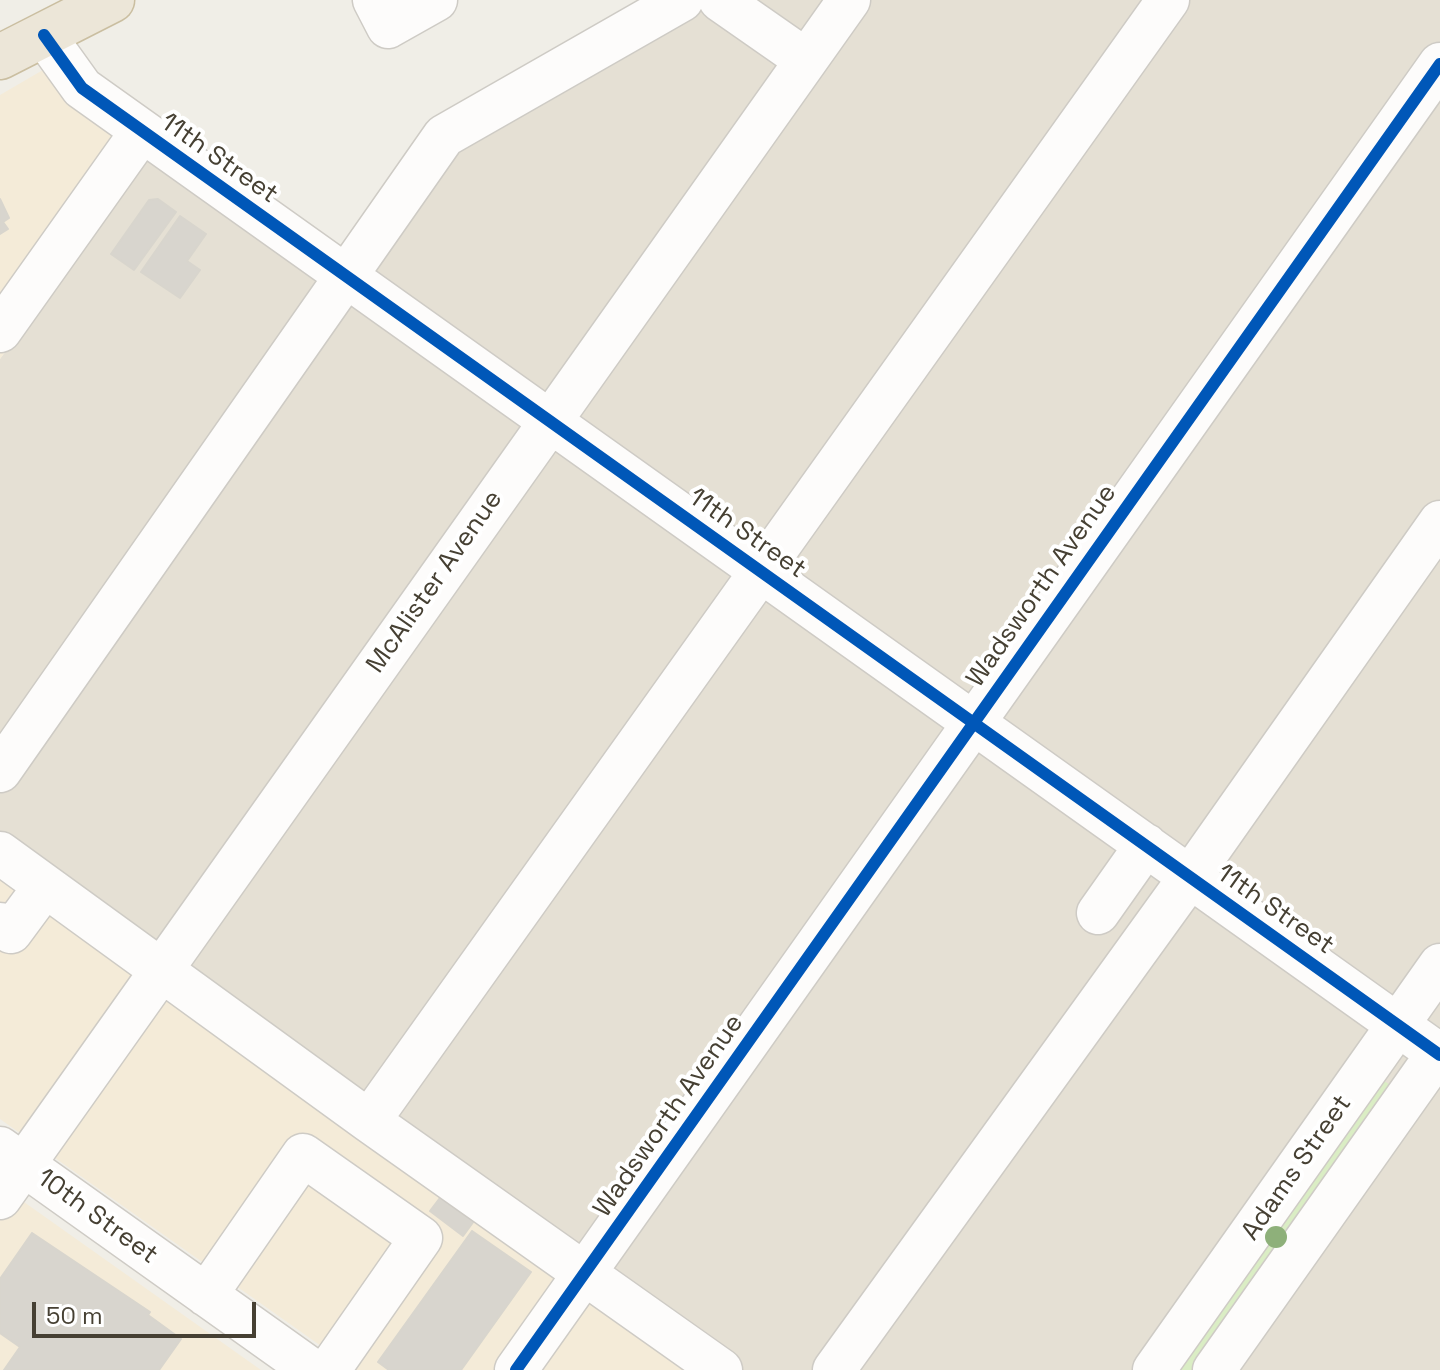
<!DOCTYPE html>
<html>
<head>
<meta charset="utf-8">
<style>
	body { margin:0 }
	#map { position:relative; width:1440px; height:1370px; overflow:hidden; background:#f0eee7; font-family:"Space Grotesk",sans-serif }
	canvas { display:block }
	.scale { position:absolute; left:32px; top:1302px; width:224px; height:36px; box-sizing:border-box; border:4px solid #464033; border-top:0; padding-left:10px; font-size:24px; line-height:28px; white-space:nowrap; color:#464033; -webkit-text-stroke:6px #fff; paint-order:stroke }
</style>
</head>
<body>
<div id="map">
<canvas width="1440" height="1370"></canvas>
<div class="scale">50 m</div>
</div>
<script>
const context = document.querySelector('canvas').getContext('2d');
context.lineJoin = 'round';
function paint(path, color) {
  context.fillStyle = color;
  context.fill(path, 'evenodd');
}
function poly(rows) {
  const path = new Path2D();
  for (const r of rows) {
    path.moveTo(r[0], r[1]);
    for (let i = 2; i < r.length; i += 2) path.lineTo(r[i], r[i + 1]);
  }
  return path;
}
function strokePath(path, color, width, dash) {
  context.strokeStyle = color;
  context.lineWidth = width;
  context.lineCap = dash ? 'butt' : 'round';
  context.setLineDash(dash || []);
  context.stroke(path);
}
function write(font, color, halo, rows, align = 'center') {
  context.font = font + ' "Space Grotesk",sans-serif';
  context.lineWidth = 8;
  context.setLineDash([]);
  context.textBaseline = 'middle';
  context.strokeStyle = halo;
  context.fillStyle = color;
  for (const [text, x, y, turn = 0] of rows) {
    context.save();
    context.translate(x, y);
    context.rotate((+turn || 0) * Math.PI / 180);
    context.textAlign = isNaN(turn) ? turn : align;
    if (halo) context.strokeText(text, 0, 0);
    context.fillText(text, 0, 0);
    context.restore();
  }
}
const residential = poly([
	[669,0,1440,0,1440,1370,731,1370,0,856,0,359,156,146,336,272,437,135]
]);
const commercial = poly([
	[48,67,156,146,0,359,0,95],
	[0,856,731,1370,355,1370,0,1119],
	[0,1185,261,1370,0,1370]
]);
const green = poly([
	[1384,1081,1392,1086,1391,1091,1193,1370,1176,1370]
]);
const building = poly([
	[0,199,9,218,3,222,8,229,0,234,0,199],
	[158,199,176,212,134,270,111,254,149,200,158,199],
	[180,216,206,234,187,261,200,270,180,298,141,272,180,216],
	[449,1186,482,1210,463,1236,430,1211,449,1186],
	[472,1231,531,1272,461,1370,389,1370,378,1362,472,1231],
	[32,1233,150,1312,148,1315,181,1339,159,1370,4,1370,20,1347,0,1333,0,1279,32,1233]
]);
const minor = poly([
	[374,0,388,27,436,0],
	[720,0,806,60],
	[44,35,82,88,1440,1055],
	[0,331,142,131],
	[0,771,444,136,682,0],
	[0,853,369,1121,721,1370],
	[1098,913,1146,845],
	[0,924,11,932,45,886],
	[369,1121,1168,0],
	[0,1148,312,1370],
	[0,1198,849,0],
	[206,1295,303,1155,421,1238,329,1370],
	[516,1370,1440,64],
	[834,1370,1200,863,1440,522],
	[1154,1370,1440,965],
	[1214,1370,1440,1050]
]);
const highway = poly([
	[0,57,112,0]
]);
const cycleway = poly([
	[44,35,82,88,1440,1055],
	[516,1370,1440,64]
]);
const trees = [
	[1276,1237]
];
const streetNames = [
	["11th Street",219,159,35],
	["11th Street",747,534,35],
	["McAlister Avenue",435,582,-55],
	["Wadsworth Avenue",1042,586,-55],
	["11th Street",1275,910,35],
	["Wadsworth Avenue",669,1116,-55],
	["Adams Street",1297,1168,-55],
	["10th Street",97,1217,36]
];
paint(residential, '#e5e0d4');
paint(commercial, '#f4ebd8');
paint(green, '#daedc4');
paint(building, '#d8d5ce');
strokePath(building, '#d8d5cd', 2);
strokePath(minor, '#cecbc5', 45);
strokePath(highway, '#cabea0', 47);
strokePath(minor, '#fdfcfb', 42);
strokePath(highway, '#ece6d8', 44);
strokePath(cycleway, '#0057b8', 12);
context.fillStyle = '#8eb07a';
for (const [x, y] of trees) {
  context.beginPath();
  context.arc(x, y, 11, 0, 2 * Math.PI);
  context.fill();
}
write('26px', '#464033', '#fff', streetNames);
</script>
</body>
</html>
